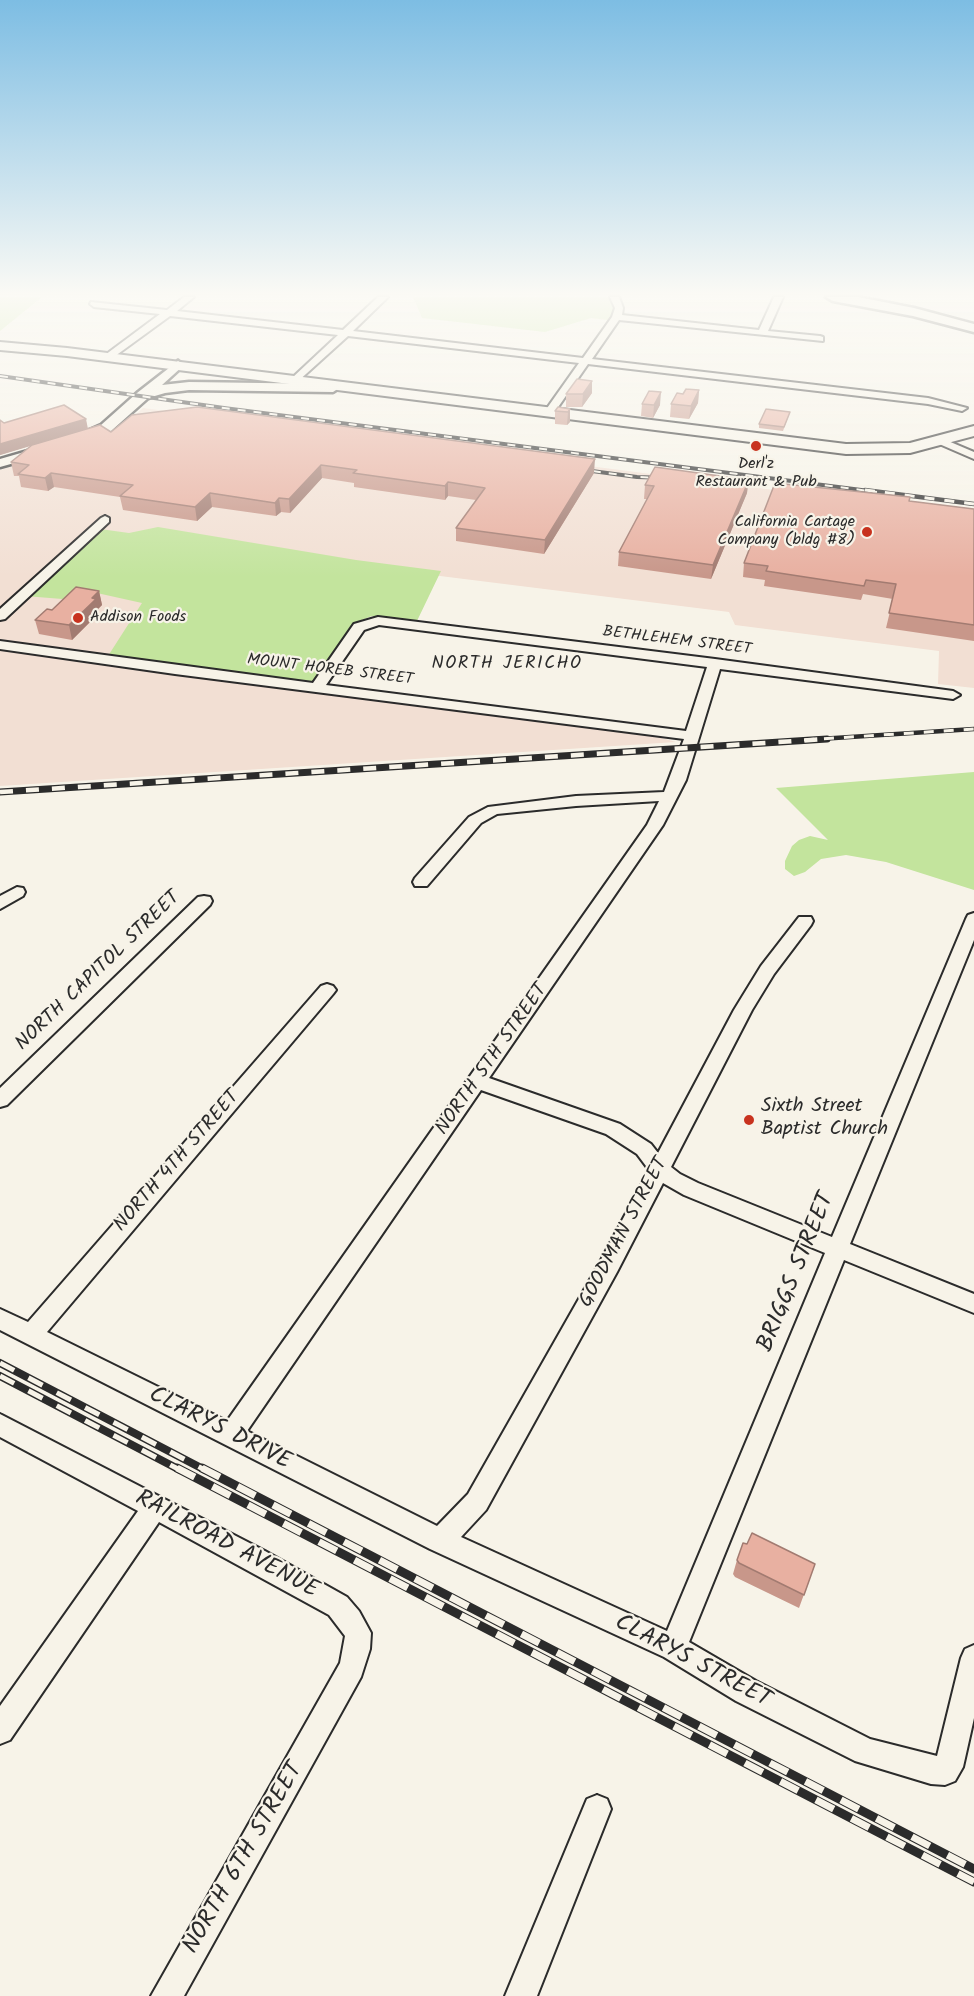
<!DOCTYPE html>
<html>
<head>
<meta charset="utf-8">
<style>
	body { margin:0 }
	canvas { display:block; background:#f7f3e8 }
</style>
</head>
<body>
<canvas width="974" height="1996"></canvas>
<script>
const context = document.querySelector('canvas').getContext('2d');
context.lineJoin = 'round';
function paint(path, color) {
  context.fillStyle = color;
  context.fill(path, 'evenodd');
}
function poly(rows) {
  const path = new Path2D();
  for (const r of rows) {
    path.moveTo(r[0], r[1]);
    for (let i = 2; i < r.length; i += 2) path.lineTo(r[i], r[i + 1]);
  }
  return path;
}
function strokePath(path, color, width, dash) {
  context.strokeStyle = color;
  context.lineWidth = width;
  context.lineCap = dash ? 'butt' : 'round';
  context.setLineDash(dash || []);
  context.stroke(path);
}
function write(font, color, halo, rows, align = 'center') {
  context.font = font + ' Kalam,sans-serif';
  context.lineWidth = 4.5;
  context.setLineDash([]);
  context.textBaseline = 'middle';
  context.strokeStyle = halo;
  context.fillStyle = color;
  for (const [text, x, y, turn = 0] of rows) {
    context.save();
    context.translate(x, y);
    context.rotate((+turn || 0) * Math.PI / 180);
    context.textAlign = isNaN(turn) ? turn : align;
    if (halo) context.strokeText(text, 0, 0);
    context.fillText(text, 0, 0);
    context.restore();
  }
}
const built = poly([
	[143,408,974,516,974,688,938,684,939,651,735,625,729,612,392,570,229,679,662,738,676,742,0,786,0,470,101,440,123,427]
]);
const green = poly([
	[0,297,42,297,0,331],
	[413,297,610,297,615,311,608,320,591,318,545,332,422,318],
	[158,527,356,560,441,571,416,623,372,616,359,621,311,684,108,656,142,603,97,593,87,601,25,596,100,529,129,533],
	[974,772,974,890,886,862,846,855,821,859,805,872,794,876,785,869,785,861,792,846,799,840,810,836,828,840,776,788]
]);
const minor = poly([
	[184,297,194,297,177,311,343,330,378,297,388,297,353,331,583,358,612,317,615,308,610,297,619,297,623,308,622,315,759,330,774,297,783,297,768,331,820,336,823,337,823,341,619,320,592,359,928,398,967,408,962,411,928,404,588,364,554,413,550,414,545,411,579,363,348,336,296,383,292,382,292,378,338,335,170,316,111,359,105,359,105,355,160,314,94,307,90,304,91,302,167,310,184,297],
	[941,438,974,452,974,459,937,443,936,441,941,438],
	[105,516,109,518,109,522,5,619,0,620,0,609,101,518,105,516],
	[378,617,715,659,953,691,960,695,953,699,720,669,686,780,663,825,489,1078,620,1124,651,1144,658,1153,734,1010,761,966,799,917,811,917,813,921,811,925,774,974,752,1010,671,1167,680,1174,698,1183,832,1237,966,919,968,915,974,913,974,940,850,1244,974,1294,974,1313,844,1260,689,1642,756,1681,870,1739,937,1756,961,1658,965,1649,974,1645,974,1718,963,1767,955,1781,945,1785,931,1784,855,1761,736,1701,664,1657,430,1549,0,1330,0,1309,28,1322,321,986,327,984,333,986,336,990,333,994,47,1332,227,1421,647,825,659,801,576,806,497,814,481,823,427,886,415,886,413,882,415,878,469,817,488,807,576,796,664,792,684,739,175,674,0,649,0,641,313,683,354,624,378,617],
	[379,625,707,667,686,731,326,685,364,630,379,625],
	[481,1090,606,1134,637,1154,649,1170,601,1260,468,1494,437,1526,247,1431,481,1090],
	[663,1183,684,1195,825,1253,667,1631,461,1537,486,1510,617,1272,663,1183],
	[17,887,23,888,25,892,23,896,0,909,0,896,17,887],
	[204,896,210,897,212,901,210,905,7,1105,0,1107,0,1088,198,897,204,896],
	[0,1414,265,1551,347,1597,359,1611,371,1633,370,1649,361,1677,184,1996,151,1996,340,1663,345,1636,329,1615,159,1522,10,1740,0,1744,0,1706,138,1511,0,1437,0,1414],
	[597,1795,607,1799,611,1809,537,1996,505,1996,587,1799,597,1795]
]);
const tertiary = poly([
	[178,361,184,365,162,385,189,382,333,384,339,388,333,392,189,390,165,393,148,398,111,431,84,443,74,443,72,440,74,437,101,425,137,393,178,361],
	[45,446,52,450,50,453,0,467,0,459,45,446]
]);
const secondary = poly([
	[0,342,67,348,846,444,910,443,974,426,974,436,910,453,846,454,67,356,0,350,0,342]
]);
const primary = poly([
	[826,297,858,297,914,308,974,324,974,332,913,316,833,301,826,297]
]);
const railFar4 = poly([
	[0,376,224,408,877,492],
	[577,469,637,477,667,478]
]);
const railFar3 = poly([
	[865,490,974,504],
	[804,740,974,729]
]);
const railFar2 = poly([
	[0,792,827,739]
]);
const railFar1 = poly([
	[0,1363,205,1470],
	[0,1376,180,1470]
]);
const rail = poly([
	[177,1468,974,1882],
	[202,1468,974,1869]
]);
const wall = poly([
	[592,381,592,393,582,407,566,407,566,394],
	[699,390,698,403,689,419,670,417,671,404],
	[642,404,660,405,653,418,641,416],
	[570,409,570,422,567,425,555,424,555,411],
	[790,412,783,431,759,428,759,424],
	[0,420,4,423,88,429,111,432,594,473,544,554,456,541,456,528,476,500,448,496,445,500,354,487,354,483,322,478,290,513,281,512,276,516,212,507,197,521,123,510,120,497,54,487,48,491,21,487,19,476,14,476,11,462,32,445,0,455],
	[645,485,747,493,711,579,618,566,619,552,647,499,644,499],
	[909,501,974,509,974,641,886,628,893,599,863,594,861,600,764,586,765,580,743,577,744,563],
	[99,591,102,605,98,609,99,613,72,640,39,634,35,620,52,610],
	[747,1544,815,1564,799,1608,735,1577,733,1574,737,1560]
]);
const shadedWall = poly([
	[592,381,592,393,582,407,583,394],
	[699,390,698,403,689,419,691,406],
	[661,392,660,405,653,418,654,405],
	[570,409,570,422,567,425,568,412],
	[86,419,88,429,0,455,0,444],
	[595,459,594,473,544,554,545,540],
	[321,465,322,478,290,513,289,499],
	[51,473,54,487,48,491,45,478],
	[749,480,747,493,711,579,713,565],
	[448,482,448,496,445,500,445,486],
	[210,493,212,507,197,521,195,507],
	[279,498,281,512,276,516,275,503],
	[99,591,102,605,98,609,99,613,72,640,69,625,92,598]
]);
const building = poly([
	[577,379,592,381,583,394,566,394,577,379],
	[686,389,699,390,691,406,671,404,677,393,683,394,686,389],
	[649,391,661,392,654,405,642,404,649,391],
	[64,405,86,419,0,444,0,420,4,423,64,405],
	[197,407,595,459,545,540,456,528,485,488,448,482,445,486,353,473,357,470,321,465,289,499,279,498,275,503,210,493,195,507,120,496,133,485,51,473,45,478,18,474,29,465,11,462,32,445,100,425,111,432,132,415,197,407],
	[558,407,570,409,568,412,555,411,558,407],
	[766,409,790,412,784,427,759,424,766,409],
	[655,467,749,480,713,565,619,552,654,486,645,485,655,467],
	[775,483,910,497,909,501,974,509,974,625,889,613,896,584,866,580,864,586,766,571,768,566,744,563,775,483],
	[76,587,99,591,92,598,96,599,69,625,35,620,47,609,52,610,76,587],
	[752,1533,815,1564,804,1595,739,1563,737,1560,743,1543,747,1544,752,1533]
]);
const markers = [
	[756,446,6,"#c8321e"],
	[867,532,6,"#c8321e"],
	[78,618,6,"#c8321e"],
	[749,1120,6,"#c8321e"]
];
const farPoinames = [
	["Derl'z",756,465],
	["Restaurant & Pub",756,483],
	["California Cartage",855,523,"right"],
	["Company (bldg #8)",855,541,"right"],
	["Addison Foods",90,618,"left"]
];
const farStreetnames = [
	["BETHLEHEM STREET",677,642,7],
	["MOUNT HOREB STREET",330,671,7]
];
const farNeighbourhoodnames = [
	["NORTH JERICHO",507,665]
];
const streetNames = [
	["NORTH CAPITOL STREET",99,972,-44],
	["NORTH 5TH STREET",493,1060,-55],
	["NORTH 4TH STREET",178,1162,-49],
	["GOODMAN STREET",625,1233,-62]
];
const poiNames = [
	["Sixth Street",761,1108],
	["Baptist Church",761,1131]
];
const nearStreetnames = [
	["BRIGGS STREET",798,1273,-68],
	["CLARYS DRIVE",219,1430,27],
	["RAILROAD AVENUE",226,1546,28],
	["CLARYS STREET",692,1663,28],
	["NORTH 6TH STREET",245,1859,-60]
];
paint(built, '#f2dfd3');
paint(green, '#c3e49d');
strokePath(minor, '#2b2b2b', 4);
strokePath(tertiary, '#2b2b2b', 5);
strokePath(secondary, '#2b2b2b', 4);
strokePath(primary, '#2b2b2b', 5);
paint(minor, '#f7f3e8');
paint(tertiary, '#f7f3e8');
paint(secondary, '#f7f3e8');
paint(primary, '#f7f3e8');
strokePath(railFar4, '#2b2b2b', 4);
strokePath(railFar3, '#2b2b2b', 4.5);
strokePath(railFar2, '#2b2b2b', 7);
strokePath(railFar1, '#2b2b2b', 8);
strokePath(rail, '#2b2b2b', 9);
strokePath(railFar4, '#f7f3e8', 2, [8]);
strokePath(railFar3, '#f7f3e8', 3, [10]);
strokePath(railFar2, '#f7f3e8', 4.5, [13]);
strokePath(railFar1, '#f7f3e8', 5, [16]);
strokePath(rail, '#f7f3e8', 7, [20]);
paint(wall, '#c8978a');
paint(shadedWall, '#a27b71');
paint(building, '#e8b0a1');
strokePath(building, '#a27b71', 1.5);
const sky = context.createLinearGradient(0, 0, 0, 577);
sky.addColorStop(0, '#7dbde3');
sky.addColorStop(0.51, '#fbfaf5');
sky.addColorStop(1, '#fbfaf500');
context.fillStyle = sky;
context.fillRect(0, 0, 974, 577);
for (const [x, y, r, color] of markers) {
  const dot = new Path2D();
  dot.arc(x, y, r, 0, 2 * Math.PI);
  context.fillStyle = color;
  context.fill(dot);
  strokePath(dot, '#f7f3e8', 2);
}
write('16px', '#2b2b2b', '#f7f3e8', farPoinames);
write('16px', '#2b2b2b', '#f7f3e8', farStreetnames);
context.letterSpacing = '1.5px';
write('18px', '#2b2b2b', '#f7f3e8', farNeighbourhoodnames);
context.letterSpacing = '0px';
write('20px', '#2b2b2b', '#f7f3e8', streetNames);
write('20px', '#2b2b2b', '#f7f3e8', poiNames, 'left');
write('24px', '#2b2b2b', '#f7f3e8', nearStreetnames);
</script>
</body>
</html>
